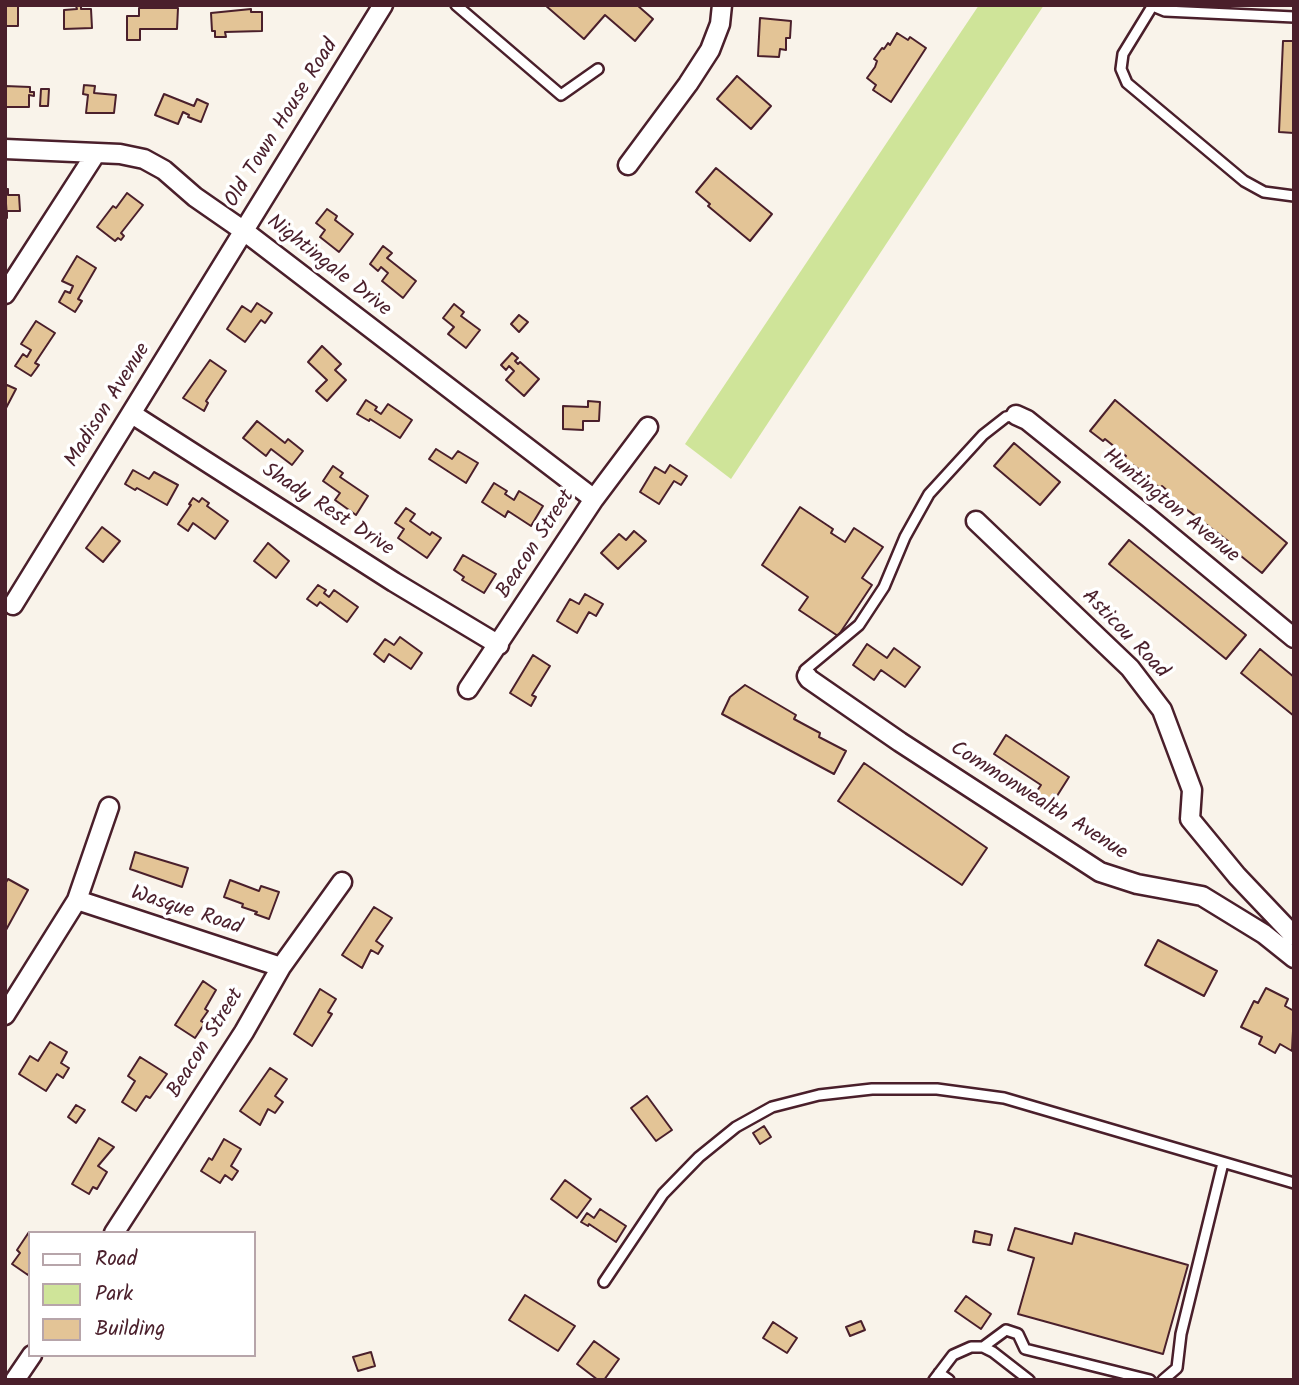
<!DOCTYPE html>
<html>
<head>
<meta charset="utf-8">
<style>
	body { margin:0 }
	#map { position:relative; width:1299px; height:1385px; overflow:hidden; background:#f9f3ea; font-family:Kalam,sans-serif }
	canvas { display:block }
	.frame { position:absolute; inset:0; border:7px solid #4a1f2b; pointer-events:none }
	.legend { position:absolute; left:28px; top:1231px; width:228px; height:126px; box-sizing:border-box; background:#fff; border:2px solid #b7a5aa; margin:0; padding:9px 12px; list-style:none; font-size:21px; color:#4a1f2b }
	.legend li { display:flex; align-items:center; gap:14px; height:35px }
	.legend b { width:35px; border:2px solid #b7a5aa }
</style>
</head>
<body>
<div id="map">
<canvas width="1299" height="1385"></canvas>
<div class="frame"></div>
<ul class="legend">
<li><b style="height:9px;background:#fff"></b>Road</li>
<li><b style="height:19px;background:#cfe499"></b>Park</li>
<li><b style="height:19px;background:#e3c496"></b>Building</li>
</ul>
</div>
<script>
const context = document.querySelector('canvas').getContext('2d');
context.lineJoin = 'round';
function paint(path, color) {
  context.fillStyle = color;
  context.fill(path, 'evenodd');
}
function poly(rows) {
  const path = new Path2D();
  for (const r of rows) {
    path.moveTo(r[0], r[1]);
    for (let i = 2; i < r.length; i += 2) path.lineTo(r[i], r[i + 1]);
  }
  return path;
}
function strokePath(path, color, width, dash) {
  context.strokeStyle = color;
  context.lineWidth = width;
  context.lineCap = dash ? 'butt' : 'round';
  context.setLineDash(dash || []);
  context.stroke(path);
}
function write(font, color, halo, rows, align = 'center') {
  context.font = font + ' Kalam,sans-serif';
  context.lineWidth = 7;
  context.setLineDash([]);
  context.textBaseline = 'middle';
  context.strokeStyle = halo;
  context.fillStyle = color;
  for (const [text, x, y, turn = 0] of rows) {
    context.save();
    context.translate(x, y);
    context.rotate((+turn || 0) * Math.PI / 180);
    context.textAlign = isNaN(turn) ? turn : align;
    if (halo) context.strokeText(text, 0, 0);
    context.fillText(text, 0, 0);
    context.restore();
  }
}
const green = poly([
	[979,5,1044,5,731,479,685,444]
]);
const building = poly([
	[18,5,18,26,5,26,5,6,18,5],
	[545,5,637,5,653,19,635,41,605,15,584,39,545,5],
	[76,6,81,6,81,9,91,9,92,28,64,29,64,10,77,9,76,6],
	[139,8,178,8,177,29,140,29,140,40,127,40,127,16,139,16,139,8],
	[251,9,251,12,262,12,262,31,225,32,226,37,215,37,215,31,212,31,211,13,251,9],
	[760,18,791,21,790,38,786,38,786,50,780,49,779,57,758,56,760,18],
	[897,33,908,40,910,37,926,48,891,102,873,90,876,85,867,78,875,67,877,61,874,59,882,48,884,49,888,43,890,45,897,33],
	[1283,41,1294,41,1294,133,1279,132,1283,41],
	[737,76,771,106,751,129,717,99,737,76],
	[84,85,95,86,94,93,116,95,114,113,86,113,88,95,83,94,84,85],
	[5,86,30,87,30,92,34,92,34,96,29,95,29,107,5,107,5,86],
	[41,89,49,89,48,106,40,106,41,89],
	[164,94,194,106,197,99,208,104,201,122,188,117,189,115,183,112,178,124,155,115,164,94],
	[716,168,772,214,750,241,708,206,710,204,696,192,716,168],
	[5,189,8,189,8,195,19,195,20,211,7,211,7,218,5,189],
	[127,193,143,205,121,233,124,236,121,240,118,238,115,241,97,227,113,206,116,208,127,193],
	[327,209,337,216,335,220,353,234,339,252,320,237,325,230,316,223,327,209],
	[383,246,392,253,387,258,416,281,403,298,382,281,388,273,381,267,378,271,370,264,383,246],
	[77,256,96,268,78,299,82,301,75,312,59,302,65,291,70,293,73,286,62,281,77,256],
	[257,303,272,313,265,323,261,320,245,342,227,329,242,306,251,312,257,303],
	[454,304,464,312,461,316,480,330,466,348,448,334,454,327,443,318,454,304],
	[519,315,528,322,519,332,511,324,519,315],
	[36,321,55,333,35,363,39,365,31,376,15,366,23,354,27,357,31,350,21,344,36,321],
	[322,346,341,364,335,370,346,380,327,401,316,391,327,380,308,362,322,346],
	[512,353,518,358,515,361,518,364,520,362,539,379,524,396,506,380,514,371,509,366,506,370,501,365,512,353],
	[210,360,226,371,206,401,208,403,204,411,183,398,210,360],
	[7,385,16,389,5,410,5,388,7,385],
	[366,400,377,407,375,410,381,414,388,404,412,420,400,438,370,419,369,421,357,414,366,400],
	[1115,400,1287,543,1262,573,1226,544,1228,541,1169,496,1171,494,1162,486,1160,488,1147,478,1149,476,1124,459,1126,456,1105,439,1103,441,1090,431,1115,400],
	[588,401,600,402,599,421,583,421,583,430,563,429,563,406,588,407,588,401],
	[257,421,285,443,288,439,303,451,292,465,271,449,266,456,243,438,257,421],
	[1014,443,1060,482,1040,505,994,466,1014,443],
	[436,449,452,459,458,451,478,463,466,483,429,459,436,449],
	[670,465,687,476,681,485,674,481,659,504,640,492,655,467,665,473,670,465],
	[333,466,343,473,340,477,368,496,356,515,335,500,340,493,323,481,333,466],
	[133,470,149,479,154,472,178,485,167,505,137,488,135,490,125,484,133,470],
	[494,483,507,491,505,494,514,500,519,491,543,506,531,526,508,511,505,517,482,502,494,483],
	[193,498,199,502,202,498,209,503,207,506,228,521,215,539,193,523,188,531,178,524,191,505,189,504,193,498],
	[800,507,833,529,831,533,845,542,854,528,883,547,862,578,872,585,838,636,799,610,808,597,762,565,800,507],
	[406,508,415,514,410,521,430,535,432,532,441,538,427,558,398,538,404,529,395,523,406,508],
	[102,527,120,541,103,562,86,548,102,527],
	[634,531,646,541,618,569,601,553,619,534,626,540,634,531],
	[1129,540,1246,635,1226,659,1109,564,1129,540],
	[268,543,289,561,276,578,254,561,268,543],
	[463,555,496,574,484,593,462,580,464,577,454,570,463,555],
	[318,585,326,590,324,593,329,597,334,590,358,607,347,622,320,602,317,606,307,599,318,585],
	[585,594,603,604,596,616,589,612,577,633,557,621,570,599,579,604,585,594],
	[400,637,422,653,411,669,389,654,384,662,374,654,385,639,394,645,400,637],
	[867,644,887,658,894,648,920,667,905,687,881,670,874,680,853,665,867,644],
	[1260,649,1294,677,1294,716,1241,673,1260,649],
	[533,655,550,666,532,695,536,697,531,706,510,693,533,655],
	[745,685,796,715,794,719,820,733,819,737,846,751,834,774,722,714,730,697,745,685],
	[1006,735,1069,777,1057,796,1054,794,1049,803,1035,794,1041,785,994,754,1006,735],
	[864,763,987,848,962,885,838,801,864,763],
	[135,852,188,868,182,887,130,869,135,852],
	[8,879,28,890,6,930,5,884,8,879],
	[230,880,259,891,261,886,279,892,269,919,255,914,257,912,242,907,243,904,224,897,230,880],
	[374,907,392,918,376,941,383,946,378,954,371,950,362,968,342,955,374,907],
	[1158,940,1217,971,1204,996,1145,965,1158,940],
	[203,981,216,990,205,1009,208,1011,201,1021,205,1023,195,1038,175,1025,203,981],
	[1266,988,1288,999,1285,1006,1294,1011,1292,1051,1280,1044,1275,1053,1259,1044,1262,1037,1241,1027,1254,1001,1258,1003,1266,988],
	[320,989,336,999,328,1012,332,1014,312,1046,294,1034,320,989],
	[50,1042,67,1052,61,1063,69,1068,63,1078,57,1074,46,1091,19,1074,30,1056,38,1061,50,1042],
	[140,1057,167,1074,150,1098,146,1096,136,1111,122,1102,135,1081,128,1076,140,1057],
	[270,1068,287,1079,275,1096,283,1102,275,1113,268,1109,260,1125,240,1111,270,1068],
	[647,1096,672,1130,656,1141,631,1108,647,1096],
	[76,1105,85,1110,76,1123,68,1117,76,1105],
	[764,1126,771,1137,760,1144,753,1133,764,1126],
	[99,1138,114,1147,98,1166,107,1172,97,1189,93,1187,89,1194,72,1184,99,1138],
	[224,1139,241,1149,231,1166,238,1171,232,1180,225,1175,220,1183,201,1171,209,1158,212,1160,224,1139],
	[565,1180,591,1199,577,1218,551,1199,565,1180],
	[600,1209,626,1226,616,1242,589,1224,588,1226,581,1222,587,1213,594,1218,600,1209],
	[1015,1228,1072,1244,1075,1233,1188,1265,1163,1354,1018,1314,1034,1258,1008,1250,1015,1228],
	[975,1231,992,1235,990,1245,973,1242,975,1231],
	[29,1232,30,1272,28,1275,12,1264,20,1253,17,1250,29,1232],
	[525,1295,575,1326,558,1351,509,1320,525,1295],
	[966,1296,991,1314,981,1329,955,1311,966,1296],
	[861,1321,865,1330,850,1336,846,1327,861,1321],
	[773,1322,797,1338,787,1353,763,1338,773,1322],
	[594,1341,619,1359,604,1380,598,1380,577,1364,594,1341],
	[371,1352,375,1366,358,1371,353,1357,371,1352]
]);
const lane = poly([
	[456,5,561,95,598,69],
	[1153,5,1123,54,1121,69,1127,83,1244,181,1264,192,1294,196],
	[1153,6,1165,11,1294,17],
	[807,676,805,670,859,625,884,587,905,537,929,494,983,435,1006,417,1016,415],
	[604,1282,663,1194,699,1157,736,1127,772,1107,819,1095,872,1089,937,1089,1004,1098,1294,1183],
	[983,1347,1006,1330,1018,1334,1025,1349,1150,1380],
	[939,1373,949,1380],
	[934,1380,953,1355,971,1347,983,1347,993,1352,1029,1380],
	[1163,1380,1177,1368,1181,1334,1223,1163]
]);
const street = poly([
	[5,149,120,154,144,159,164,170,195,197,244,231,594,499],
	[628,165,688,84,710,50,720,24,722,5],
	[5,294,96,153],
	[132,414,394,582,499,645],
	[1016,415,1027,420,1149,518,1294,638],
	[976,521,1130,668,1162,710,1192,790,1190,819,1237,876,1294,936],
	[13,605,383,5],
	[807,676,809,679,900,742,1100,872,1137,884,1202,896,1264,934,1294,958],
	[468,689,594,499,648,427],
	[77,900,281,967],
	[5,1015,77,900,109,807],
	[114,1233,244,1032,281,967,342,882],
	[15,1380,32,1355]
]);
const streetNames = [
	["Old Town House Road",283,124,-58],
	["Nightingale Drive",328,267,38],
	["Madison Avenue",109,406,-58],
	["Huntington Avenue",1170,507,39],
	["Shady Rest Drive",327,511,33],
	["Beacon Street",537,545,-57],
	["Asticou Road",1124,635,46],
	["Commonwealth Avenue",1038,802,32],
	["Wasque Road",186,912,18],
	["Beacon Street",207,1044,-58]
];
paint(green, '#cfe499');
paint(building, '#e3c496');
strokePath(building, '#4a1f2b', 2);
strokePath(lane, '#4a1f2b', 14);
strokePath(street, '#4a1f2b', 23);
strokePath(lane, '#fff', 9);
strokePath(street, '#fff', 18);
write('21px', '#4a1f2b', '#fff', streetNames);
</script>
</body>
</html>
